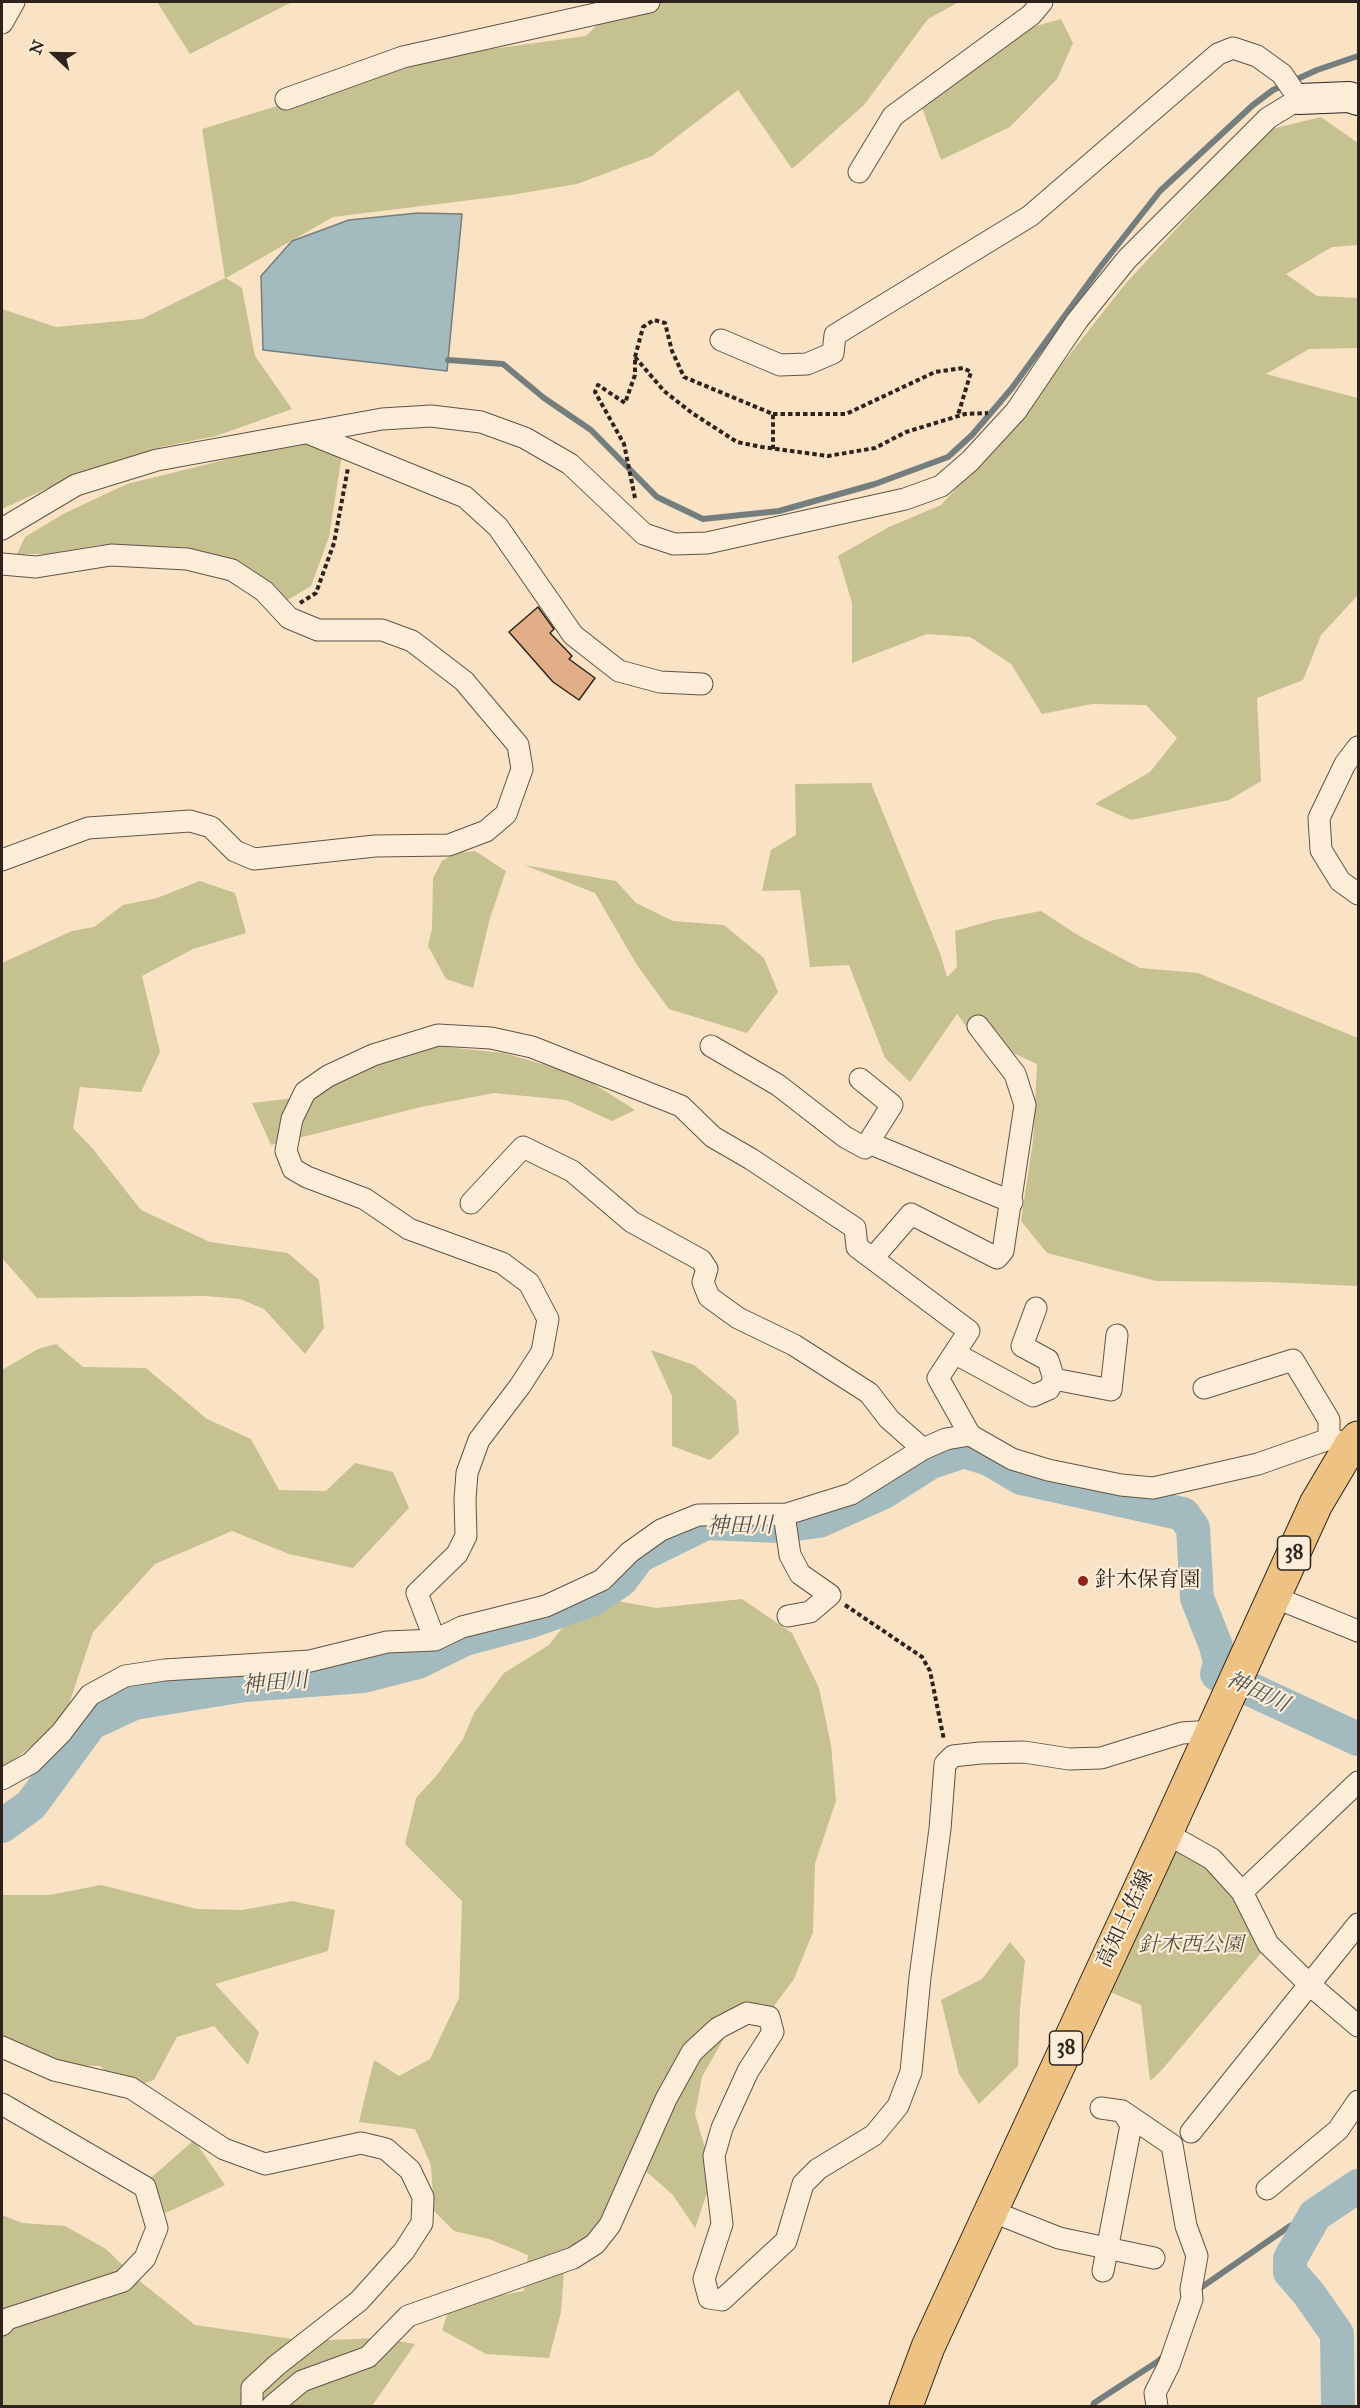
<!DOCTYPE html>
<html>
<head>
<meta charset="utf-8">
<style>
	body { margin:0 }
	#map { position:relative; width:1360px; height:2408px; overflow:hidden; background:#fae3c5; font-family:"IM FELL Great Primer",serif }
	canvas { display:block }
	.frame { position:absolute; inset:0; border:3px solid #2e231c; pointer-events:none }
	.north { position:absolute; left:24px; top:24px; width:60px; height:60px; -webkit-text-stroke:4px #fcedd9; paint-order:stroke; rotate:292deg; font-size:16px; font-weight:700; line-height:24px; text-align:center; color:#2e231c }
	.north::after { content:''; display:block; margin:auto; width:21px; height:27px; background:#2e231c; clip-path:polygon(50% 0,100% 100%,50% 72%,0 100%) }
</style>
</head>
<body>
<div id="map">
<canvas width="1360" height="2408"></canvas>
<div class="frame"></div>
<div class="north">N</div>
</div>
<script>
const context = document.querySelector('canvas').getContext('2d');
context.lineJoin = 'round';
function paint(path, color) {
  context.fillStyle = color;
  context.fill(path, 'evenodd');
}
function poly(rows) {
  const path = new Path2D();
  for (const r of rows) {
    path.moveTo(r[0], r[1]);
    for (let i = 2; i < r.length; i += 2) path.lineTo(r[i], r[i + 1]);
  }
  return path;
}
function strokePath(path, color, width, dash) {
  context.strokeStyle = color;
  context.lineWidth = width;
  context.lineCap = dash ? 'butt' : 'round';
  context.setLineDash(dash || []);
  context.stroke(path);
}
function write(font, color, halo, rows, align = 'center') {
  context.font = font + ' "IM FELL Great Primer","Noto Serif JP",serif';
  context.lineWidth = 4.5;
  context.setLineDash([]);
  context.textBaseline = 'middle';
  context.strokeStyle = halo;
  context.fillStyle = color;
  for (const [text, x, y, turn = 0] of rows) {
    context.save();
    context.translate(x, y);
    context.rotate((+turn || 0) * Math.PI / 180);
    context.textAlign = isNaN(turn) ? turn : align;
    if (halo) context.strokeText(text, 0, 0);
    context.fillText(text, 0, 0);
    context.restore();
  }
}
const green = poly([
	[157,2,292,2,190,54],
	[620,2,959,2,928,19,864,105,792,169,738,90,652,156,577,184,511,195,333,217,226,278,242,288,255,356,292,409,216,436,161,447,74,476,2,509,2,309,56,327,142,319,225,278,202,129,359,81,463,53,586,36],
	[1061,19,1073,43,1057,79,1010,127,941,160,920,102,1018,31],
	[1321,117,1358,143,1358,245,1332,247,1286,274,1317,296,1358,298,1358,348,1309,349,1266,374,1358,398,1358,595,1321,635,1303,680,1257,698,1261,781,1229,800,1131,820,1095,804,1150,772,1177,738,1146,705,1092,704,1042,714,1011,664,970,637,927,634,852,663,852,603,838,556,889,527,941,505,993,449,1048,382,1126,283,1268,130],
	[310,444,342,454,329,537,311,586,286,601,262,579,230,558,183,547,99,545,47,554,17,554,25,537,63,514,127,484,249,454],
	[871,783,940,953,947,977,957,967,955,931,994,920,1041,911,1076,934,1140,968,1198,973,1358,1038,1358,1286,1267,1282,1156,1281,1047,1253,1021,1221,1033,1141,1037,1064,972,1034,957,1014,910,1082,885,1058,849,965,810,967,800,890,762,891,771,850,796,835,795,784],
	[475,851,506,871,490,918,473,988,446,979,428,946,432,929,433,878,442,861,455,853],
	[524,865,616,881,636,903,673,921,724,925,764,958,778,992,747,1033,669,1009,637,965,595,893],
	[200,881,235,893,246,933,193,949,142,976,160,1052,141,1092,80,1087,73,1128,93,1149,141,1210,210,1242,288,1253,319,1280,324,1328,305,1354,264,1309,240,1299,206,1296,37,1298,2,1258,2,963,72,931,94,927,123,905,157,898],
	[437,1046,504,1053,580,1075,635,1110,612,1121,566,1100,494,1093,421,1107,271,1145,252,1103,304,1097,375,1062],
	[56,1344,83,1367,146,1368,207,1419,251,1439,279,1490,326,1491,355,1463,393,1472,409,1508,353,1568,289,1554,232,1531,155,1564,93,1632,63,1722,2,1769,2,1370,38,1349],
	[651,1350,694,1365,736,1400,739,1433,710,1460,672,1446,672,1396],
	[600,1598,656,1608,742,1599,792,1633,819,1688,831,1745,836,1801,815,1863,813,1932,794,1979,771,2010,729,2029,702,2077,695,2114,713,2175,695,2228,673,2195,632,2159,622,2212,564,2271,561,2312,549,2358,486,2354,442,2330,451,2304,524,2291,528,2255,489,2239,454,2231,434,2211,431,2165,415,2129,359,2122,374,2060,399,2076,430,2059,459,1998,462,1901,405,1844,416,1798,437,1775,463,1739,474,1713,504,1673,549,1645,563,1627],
	[1171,1845,1209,1864,1237,1902,1261,1953,1160,2072,1150,2081,1141,2005,1108,1991],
	[101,1885,197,1909,242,1910,292,1901,335,1910,328,1951,215,1984,259,2032,248,2065,214,2026,177,2037,154,2080,124,2090,100,2066,64,2065,2,2051,2,1895,49,1895],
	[1010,1942,1025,1960,1020,2008,1018,2066,979,2104,959,2074,941,2000,982,1979],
	[194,2140,225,2185,166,2213,135,2192],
	[2,2215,22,2223,65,2226,106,2249,137,2279,195,2325,306,2341,377,2338,415,2344,372,2406,2,2406]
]);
const water = poly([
	[418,213,462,214,447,371,263,350,261,276,292,241,349,220,418,213]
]);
const stream = poly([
	[448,360,503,364,544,398,591,430,657,497,703,519,779,511,875,484,948,457,972,435,1012,388,1101,266,1160,191,1253,105,1273,90,1317,70,1358,56],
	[1196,2291,1290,2226,1315,2215],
	[1093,2406,1094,2403,1157,2362,1165,2355]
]);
const river = poly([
	[2,1826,31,1805,91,1723,134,1703,245,1685,363,1676,418,1662,465,1639,531,1621,591,1600,621,1580,639,1556,706,1523,779,1526,819,1521,884,1492,931,1462,964,1451,989,1459,1021,1478,1183,1514,1193,1528,1197,1598,1216,1646,1220,1662,1217,1674,1358,1739],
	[1338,2406,1337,2334,1309,2294,1290,2272,1290,2259,1315,2215,1358,2186]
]);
const building = poly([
	[538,607,554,629,550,633,572,656,569,659,595,678,579,700,553,682,509,632,538,607]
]);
const path = poly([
	[635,357,643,327,654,320,665,323,672,351,684,377,773,414,773,449],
	[773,414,846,414,935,372,963,368,971,372,958,415],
	[635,498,624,444,595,392,598,385,625,403,635,375,635,357,664,391,692,413,737,442,762,447,828,456,875,448,906,432,965,414,988,413],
	[300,603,316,593,334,543,348,468],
	[845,1605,922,1657,930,1671,944,1740]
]);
const street = poly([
	[2,23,14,2],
	[286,99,403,57,649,2],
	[859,172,893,116,1031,15,1042,2],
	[308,433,465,497,498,527,573,635,619,671,660,682,702,684],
	[2,529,76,485,157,460,382,419,431,416,481,422,525,438,570,464,644,534,674,544,707,543,905,499,941,486,970,461,1016,411,1077,321,1127,259,1268,118,1299,99,1282,74,1257,56,1233,48,1218,54,1030,216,835,335,833,353,807,364,780,365,721,340],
	[2,564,36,567,111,555,187,559,232,570,264,591,289,618,318,630,382,630,412,641,464,681,518,745,522,769,506,814,486,831,449,845,375,846,254,859,235,851,211,827,190,821,88,828,2,860],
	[1358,747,1345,764,1319,818,1321,850,1340,881,1358,894],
	[711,1046,778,1085,845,1137,865,1148,892,1105,860,1079],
	[869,1143,1012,1202],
	[471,1203,523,1147,572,1171,632,1222,701,1260,707,1269,703,1282,709,1297,738,1318,794,1345,869,1393,889,1419,923,1449],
	[873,1258,911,1214,997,1258,1003,1251,1025,1105,1015,1074,978,1026],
	[1036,1308,1022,1346,1048,1360,1054,1379,1111,1390,1117,1335],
	[956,1354,1033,1396,1049,1389,1054,1379],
	[1204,1388,1293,1360,1329,1420,1329,1439],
	[787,1514,785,1521,790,1555,800,1574,830,1595,810,1612,788,1616],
	[1274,1597,1358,1631],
	[435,1640,417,1593,457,1554,466,1536,465,1499,467,1473,479,1440,520,1386,542,1352,548,1319,529,1283,502,1263,409,1229,365,1199,307,1177,293,1169,286,1151,292,1119,305,1092,328,1076,373,1055,438,1035,491,1038,532,1047,681,1106,713,1137,751,1159,855,1228,857,1247,969,1331,938,1378,970,1435,1012,1459,1048,1470,1121,1485,1153,1488,1258,1464,1329,1439,1351,1445],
	[2,1779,31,1763,61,1733,90,1695,125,1676,164,1670,310,1661,387,1642,435,1640,462,1627,546,1606,602,1580,630,1552,661,1530,698,1515,787,1514,851,1494,923,1449,946,1439,970,1435],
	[1166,1833,1212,1859,1242,1892,1268,1944,1310,1985,1358,2026],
	[1242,1892,1358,1782],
	[2,2047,54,2070,131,2088,224,2149,265,2164,361,2143,386,2149,410,2170,423,2197,422,2223,404,2251,359,2301,277,2365,252,2388,252,2406],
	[2,2104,145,2187,157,2228,145,2258,123,2281,7,2319,2,2325],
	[1101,2108,1122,2111,1131,2125,1103,2271],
	[1122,2111,1172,2145,1186,2226,1197,2256,1191,2289,1192,2299,1169,2365,1155,2393,1157,2406],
	[1191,2132,1358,1924],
	[1267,2189,1338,2130,1358,2101],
	[991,2211,1059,2238,1154,2258],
	[272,2406,302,2381,368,2357,408,2316,573,2258,595,2244,610,2225,666,2099,692,2052,718,2028,747,2013,769,2017,773,2032,748,2071,722,2128,714,2156,722,2224,704,2279,709,2298,722,2300,786,2241,803,2184,818,2169,874,2135,898,2106,911,2072,920,1977,940,1829,945,1764,953,1756,980,1753,1024,1752,1069,1759,1101,1758,1182,1733,1213,1731]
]);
const secondary = poly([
	[1299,99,1349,97,1358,100]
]);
const primary = poly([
	[906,2406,928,2347,1166,1833,1316,1504,1351,1445,1358,1438]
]);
const markers = [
	[1083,1581,6,"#8f2418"]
];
const shields = [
	[1294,1553,33],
	[1066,2048,33]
];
const shieldNames = [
	["38",1294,1553],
	["38",1066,2048]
];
const poiNames = [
	["針木保育園",1095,1581]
];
const streetNames = [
	["高知土佐線",1126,1919,-65]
];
const parkNames = [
	["針木西公園",1191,1946]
];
const waterNames = [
	["神田川",740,1527,-1],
	["神田川",275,1684,-5],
	["神田川",1257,1693,25]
];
paint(green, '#c5c190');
paint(water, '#a3bbbf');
strokePath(water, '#747e7e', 1.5);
strokePath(stream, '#747e7e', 6);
strokePath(river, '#a3bbbf', 34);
paint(building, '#e2ae88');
strokePath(building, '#2e231c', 1.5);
strokePath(street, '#615346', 23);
strokePath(secondary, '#2e231c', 32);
strokePath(primary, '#2e231c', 35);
strokePath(path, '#2e231c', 4, [4.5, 3]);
strokePath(street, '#fcedd9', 21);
strokePath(secondary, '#fcedd9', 30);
strokePath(primary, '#edc282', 33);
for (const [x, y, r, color] of markers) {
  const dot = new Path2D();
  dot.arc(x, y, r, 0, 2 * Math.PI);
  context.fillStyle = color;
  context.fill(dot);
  strokePath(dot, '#fcedd9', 2);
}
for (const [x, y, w] of shields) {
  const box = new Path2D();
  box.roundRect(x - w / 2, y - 17, w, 34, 4.5);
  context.fillStyle = '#fcedd9';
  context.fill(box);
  strokePath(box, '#2e231c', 1.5);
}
write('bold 20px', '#2e231c', null, shieldNames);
write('21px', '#2e231c', '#fcedd9', poiNames, 'left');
write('21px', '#2e231c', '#fcedd9', streetNames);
write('italic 21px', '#5b523f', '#fcedd9', parkNames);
write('italic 22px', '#51514d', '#fcedd9', waterNames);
</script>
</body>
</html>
